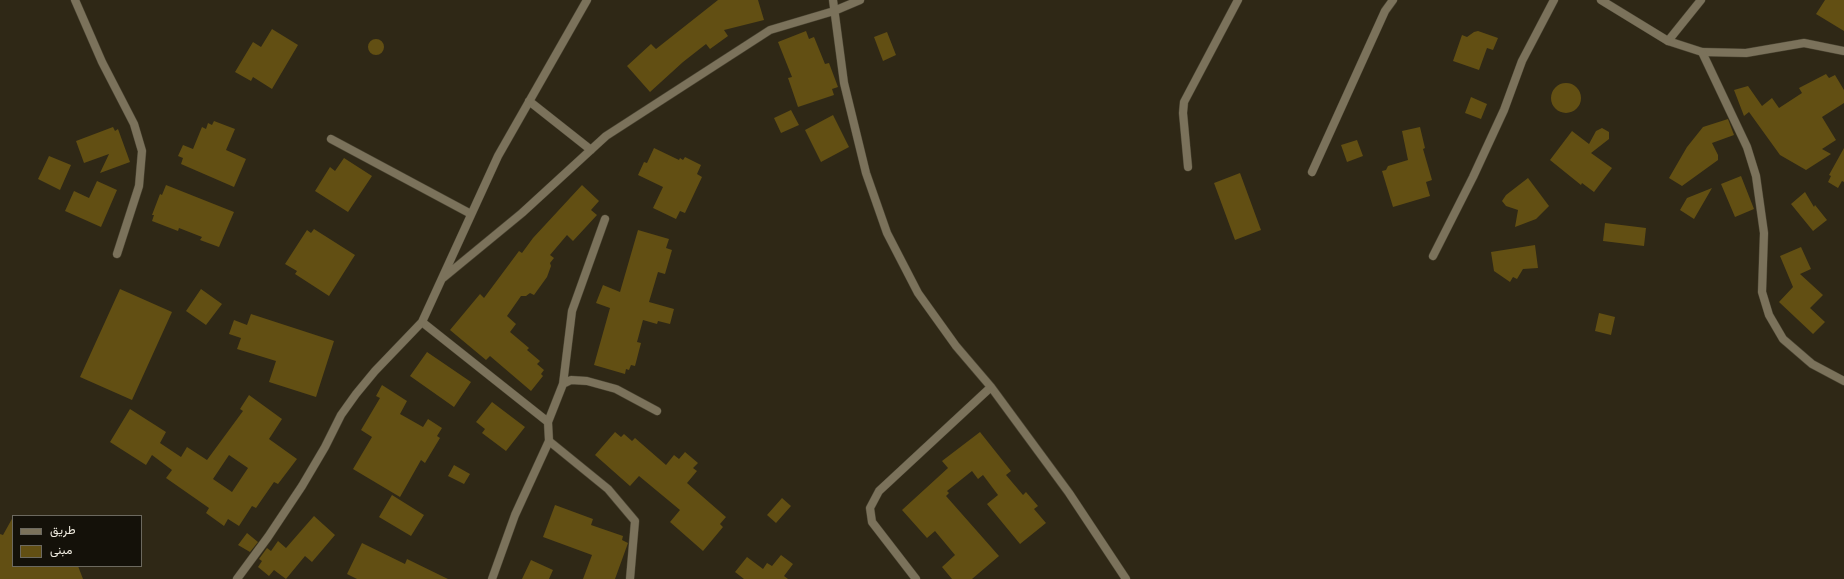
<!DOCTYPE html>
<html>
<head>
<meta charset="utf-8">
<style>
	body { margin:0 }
	#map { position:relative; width:1844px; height:579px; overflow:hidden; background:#2f2816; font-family:Overpass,Vazirmatn,sans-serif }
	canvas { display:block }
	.legend { position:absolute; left:12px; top:515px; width:130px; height:52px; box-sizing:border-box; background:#141109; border:1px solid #6c695f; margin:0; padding:5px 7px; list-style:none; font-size:12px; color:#f1ede1 }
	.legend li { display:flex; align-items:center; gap:8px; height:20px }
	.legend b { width:20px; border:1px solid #6c695f }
</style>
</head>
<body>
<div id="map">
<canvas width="1844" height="579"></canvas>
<ul class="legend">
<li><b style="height:5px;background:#7b725b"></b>طريق</li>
<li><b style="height:11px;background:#624f13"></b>مبنى</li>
</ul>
</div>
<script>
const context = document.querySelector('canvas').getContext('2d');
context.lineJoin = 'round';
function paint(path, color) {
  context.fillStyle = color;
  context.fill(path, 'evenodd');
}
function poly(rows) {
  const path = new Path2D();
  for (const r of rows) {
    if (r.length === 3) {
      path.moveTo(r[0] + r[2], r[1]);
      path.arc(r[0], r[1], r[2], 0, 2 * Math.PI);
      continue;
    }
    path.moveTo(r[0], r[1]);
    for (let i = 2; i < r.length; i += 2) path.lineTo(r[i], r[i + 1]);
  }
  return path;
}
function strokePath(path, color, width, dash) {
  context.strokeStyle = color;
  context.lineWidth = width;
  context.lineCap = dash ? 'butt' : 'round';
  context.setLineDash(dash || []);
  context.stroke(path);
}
const building = poly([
	[718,0,758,0,764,20,724,30,728,36,710,49,706,44,683,62,650,92,627,66,651,44,656,49],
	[1825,0,1844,0,1844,31,1816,14],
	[272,29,298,45,272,89,253,77,251,81,235,72,253,42,261,47],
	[806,31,809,39,814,37,825,64,829,63,838,87,832,89,834,95,798,107,788,78,792,77,778,42],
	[1478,31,1498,38,1493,50,1487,48,1479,70,1453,61,1462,35,1467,37,1474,32],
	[887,32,896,55,883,61,874,37],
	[376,47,8],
	[1826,74,1829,78,1835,75,1844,90,1844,103,1822,117,1836,140,1822,149,1831,154,1806,170,1780,155,1749,112,1744,116,1734,90,1748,86,1762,106,1772,98,1779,108,1802,93,1799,88],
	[1566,98,15],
	[1471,97,1487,104,1481,119,1465,113],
	[791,110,799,125,781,133,774,118],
	[833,115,849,147,821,162,805,130],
	[1728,119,1734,135,1712,143,1718,155,1718,160,1682,186,1669,178,1687,147,1703,127],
	[214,121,235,129,226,150,246,159,234,187,181,164,183,158,178,156,183,145,193,149,202,127,206,129,208,123,212,125],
	[113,127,115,131,118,129,130,162,100,173,109,154,84,163,76,141],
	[1420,127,1425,148,1423,149,1432,180,1426,182,1430,196,1393,207,1382,171,1386,170,1388,166,1408,160,1402,131],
	[1602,128,1609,132,1609,139,1591,153,1612,168,1594,192,1582,183,1581,185,1550,160,1572,131,1589,144,1596,131],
	[1357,140,1363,156,1347,162,1341,145],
	[654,148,679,160,680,158,683,160,685,157,701,165,697,174,702,177,685,213,680,211,676,219,653,208,663,187,638,175,644,162,647,163],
	[1844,148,1844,182,1842,181,1838,188,1828,182,1831,176,1829,175],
	[49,156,71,165,60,190,38,179],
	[344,158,372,176,348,212,315,191,330,167,335,171],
	[1240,173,1261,230,1235,240,1214,183],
	[1741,176,1754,209,1735,217,1721,184],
	[1528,178,1549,206,1536,219,1515,227,1518,210,1506,206,1502,201,1506,195],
	[97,181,117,190,101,227,65,211,74,191,89,198],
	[166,185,234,212,219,247,200,240,202,237,179,228,178,231,152,221,154,215,152,215,160,194,162,195],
	[582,185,599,201,591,210,597,215,573,241,567,235,550,255,554,258,550,263,551,266,547,277,534,295,530,293,526,296,521,296,507,316,516,324,510,332,529,348,527,350,540,361,537,364,544,370,541,374,543,376,531,391,490,356,486,360,450,330,480,294,484,298,519,251,522,253,533,238],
	[1712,188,1694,219,1680,210,1687,198],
	[1805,192,1814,207,1815,205,1827,220,1813,231,1791,204],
	[1605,223,1646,228,1644,246,1603,241],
	[314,229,355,255,329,296,295,274,297,271,285,264,307,230,311,233],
	[638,230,669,239,666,248,672,250,665,274,658,272,649,302,674,309,670,324,658,321,657,324,643,320,637,342,641,343,635,366,631,365,629,370,626,369,625,374,594,365,610,308,596,303,603,285,620,292],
	[1535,245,1538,268,1523,269,1517,279,1513,277,1510,282,1494,271,1491,252],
	[1801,247,1811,269,1800,274,1823,295,1810,308,1825,322,1813,334,1779,302,1793,287,1780,256],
	[120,289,172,312,132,400,80,377],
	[201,289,222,304,206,325,186,311],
	[1599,313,1615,317,1611,335,1595,331],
	[251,314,334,341,316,397,269,382,276,361,237,349,241,338,229,334,234,320,247,325],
	[427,352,471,382,454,407,410,376],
	[382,385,407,401,400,414,423,427,428,419,442,428,437,436,440,438,425,463,421,460,400,497,353,469,372,437,361,430,380,398,376,396],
	[249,395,282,419,269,439,297,459,278,484,274,482,256,508,252,506,239,526,228,519,224,526,206,513,209,508,166,478,172,470,152,455,146,465,110,442,130,409,166,432,160,443,181,457,187,447,207,460,243,411,240,409],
	[229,455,248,468,232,492,213,479],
	[492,402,525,427,506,451,482,433,485,429,476,422],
	[615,432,621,437,624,434,632,441,635,438,666,465,674,455,679,459,685,452,698,463,693,468,697,471,687,483,726,517,720,524,723,527,703,551,670,522,680,510,639,476,630,486,595,455],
	[980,432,1011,471,1006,475,1023,495,1026,492,1038,506,1034,509,1046,523,1020,544,987,504,998,495,983,475,978,479,972,471,947,491,949,493,946,496,999,556,972,579,952,579,942,567,955,555,935,531,927,538,902,510,948,468,942,461],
	[454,465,470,474,464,484,448,476],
	[392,495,424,515,411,536,379,517],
	[782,498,791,506,776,523,767,515],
	[555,505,593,519,591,525,623,536,622,540,628,543,615,579,583,579,592,555,543,537],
	[314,516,335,535,312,562,305,556,286,579,274,570,269,576,258,567,262,561,259,559,267,548,271,551,278,541,286,548],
	[13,517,13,566,78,566,83,579,0,579,0,534,3,535],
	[247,533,258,542,250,552,238,545],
	[362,543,405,564,407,559,448,579,357,579,347,574],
	[781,555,793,564,784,576,788,579,744,579,735,572,747,557,763,569,767,563,772,566],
	[531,560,553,570,549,579,522,579]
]);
const minor = poly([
	[75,0,102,62,134,124,142,151,139,186,117,254],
	[833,0,844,83,866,173,887,233,918,293,956,346,991,387,1069,493,1126,579],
	[1668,41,1701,0],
	[1702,52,1746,53,1804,43,1844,51],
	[529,101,591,150],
	[331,139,471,214],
	[1188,167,1183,113,1184,102,1238,0],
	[1312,172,1385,11,1393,0],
	[1433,256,1473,177,1504,110,1522,61,1554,0],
	[443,278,522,213,606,136,770,30,834,11,860,0],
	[422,322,548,422,549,441,608,489,635,521,630,579],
	[563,384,572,311,605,219],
	[548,422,563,384,571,380,587,381,616,389,657,411],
	[237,579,268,537,302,486,325,447,341,415,356,394,375,371,422,322,498,156,587,0],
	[492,579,515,515,549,441],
	[916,579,872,522,870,508,879,491,991,387]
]);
const tertiary = poly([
	[1601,0,1668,41,1702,52,1747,147,1756,176,1764,233,1762,292,1769,315,1783,339,1812,364,1844,381]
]);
paint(building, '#624f13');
strokePath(minor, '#4a4432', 9);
strokePath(tertiary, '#4a4432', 9);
strokePath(minor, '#7b725b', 8);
strokePath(tertiary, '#7b725b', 8);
</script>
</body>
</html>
